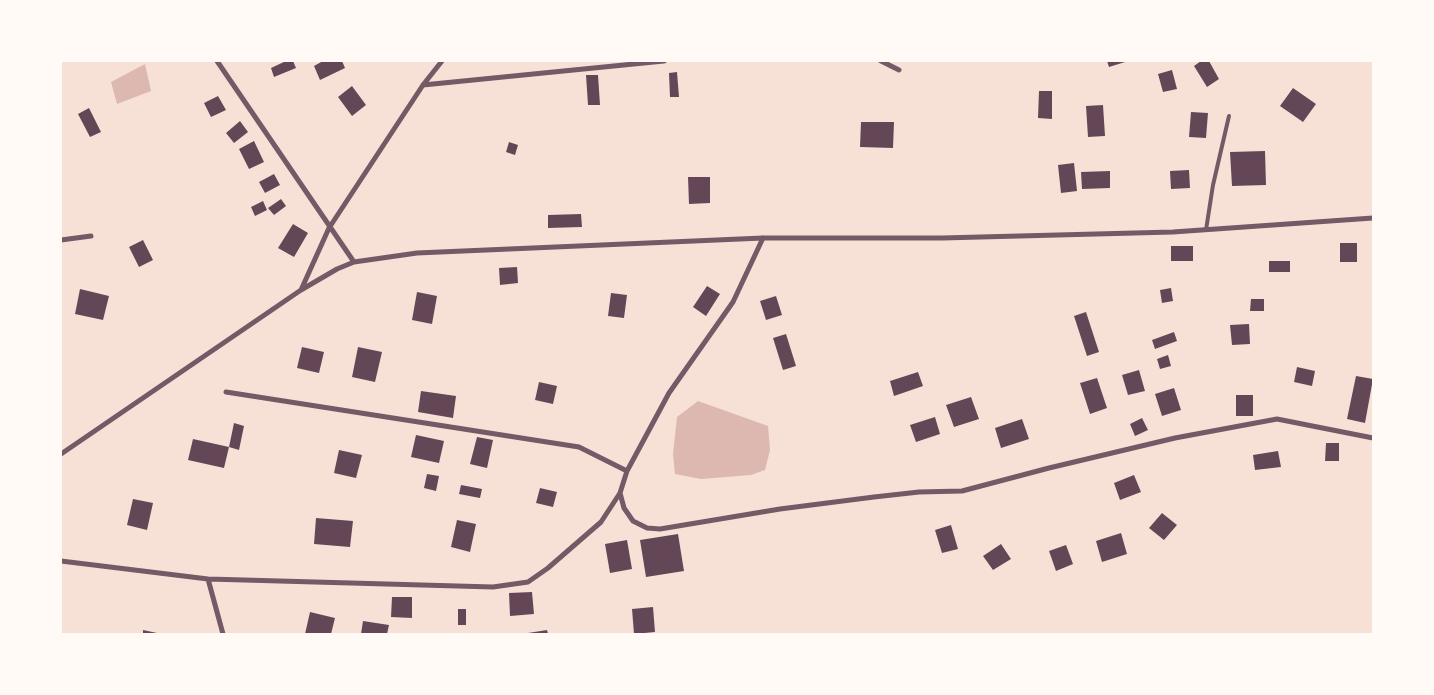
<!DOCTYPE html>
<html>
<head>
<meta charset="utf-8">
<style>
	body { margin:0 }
	#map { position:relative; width:1434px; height:695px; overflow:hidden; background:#f7e1d7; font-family:Helvetica,sans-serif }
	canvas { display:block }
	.frame { position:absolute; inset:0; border:62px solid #fffaf5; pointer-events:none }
</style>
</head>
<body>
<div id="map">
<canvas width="1434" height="695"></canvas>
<div class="frame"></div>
</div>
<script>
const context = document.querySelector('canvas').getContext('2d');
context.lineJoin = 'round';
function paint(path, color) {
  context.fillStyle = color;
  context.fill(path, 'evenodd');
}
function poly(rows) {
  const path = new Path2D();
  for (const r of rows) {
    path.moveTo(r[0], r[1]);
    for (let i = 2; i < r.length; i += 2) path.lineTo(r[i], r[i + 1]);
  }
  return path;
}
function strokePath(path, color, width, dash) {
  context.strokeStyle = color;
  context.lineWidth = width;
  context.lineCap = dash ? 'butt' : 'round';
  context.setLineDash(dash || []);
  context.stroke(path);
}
const water = poly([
	[145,64,151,91,117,104,111,82],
	[698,401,768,426,770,450,765,470,751,475,701,479,675,474,673,454,677,417]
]);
const building = poly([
	[286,61,293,61,296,68,274,77,271,68],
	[323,61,342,61,345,68,320,80,314,66],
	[1107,61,1125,61,1125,62,1109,67],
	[1201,61,1209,61,1219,79,1207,87,1194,66],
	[1172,70,1177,89,1163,92,1158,74],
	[677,72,679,97,670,97,669,73],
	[586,75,598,75,600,105,588,105],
	[352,86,366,105,352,116,338,97],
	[1293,88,1316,104,1303,122,1280,106],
	[1039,91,1052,91,1052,119,1038,118],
	[218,96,226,110,211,117,204,103],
	[1103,105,1105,136,1088,137,1086,106],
	[89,108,101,132,90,137,78,114],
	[1191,112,1208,113,1206,138,1189,137],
	[240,121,248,132,234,143,226,133],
	[861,122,894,122,893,148,860,147],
	[254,141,264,162,249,169,239,149],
	[509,142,518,145,515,155,506,152],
	[1265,151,1266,185,1232,186,1230,152],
	[1074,163,1077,191,1061,193,1058,165],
	[1189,170,1190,188,1171,189,1170,171],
	[1110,171,1110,188,1082,189,1081,172],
	[274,174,280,185,265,193,259,182],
	[688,177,710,177,710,203,689,204],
	[281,199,286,206,274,215,268,208],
	[263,201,267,210,255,216,251,207],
	[581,214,582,227,548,228,548,215],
	[293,224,308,233,294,257,278,248],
	[143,240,153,260,139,267,129,247],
	[1340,243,1357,243,1357,262,1340,262],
	[1171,246,1193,246,1193,261,1171,261],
	[1269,261,1290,261,1290,272,1269,272],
	[517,267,518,283,500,285,499,268],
	[707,286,720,294,706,316,693,307],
	[1171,288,1173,301,1162,303,1160,290],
	[80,289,109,296,103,320,75,314],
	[417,292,437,296,432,324,412,320],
	[611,293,627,295,624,318,608,316],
	[776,296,782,315,766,320,760,301],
	[1251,299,1264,299,1264,311,1250,311],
	[1086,312,1099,352,1087,356,1074,316],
	[1249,324,1250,344,1232,345,1230,325],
	[1174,332,1177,341,1155,349,1152,340],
	[786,334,796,366,783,370,773,338],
	[302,347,324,352,319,373,297,368],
	[358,347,382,352,375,382,352,377],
	[1168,355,1171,366,1160,369,1157,359],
	[1297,367,1315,371,1312,386,1294,382],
	[1139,370,1145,391,1128,395,1122,375],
	[918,372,923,386,894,396,890,381],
	[1356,376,1373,379,1365,423,1347,419],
	[1097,378,1107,408,1090,414,1080,383],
	[539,382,557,386,553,404,535,400],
	[1174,388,1181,410,1162,416,1155,394],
	[421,391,456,396,453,418,418,412],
	[1236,395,1253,395,1253,416,1236,416],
	[971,397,979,419,954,427,946,405],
	[935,417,940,434,916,442,910,425],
	[1142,418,1148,430,1135,436,1130,424],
	[1022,419,1029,439,1001,448,995,428],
	[234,423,244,426,239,450,229,447],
	[416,435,444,441,439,463,411,457],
	[477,437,493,440,487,468,470,464],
	[193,439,229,447,224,468,188,460],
	[1326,443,1339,443,1339,461,1325,461],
	[339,450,362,455,356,478,334,473],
	[1278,451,1281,467,1255,470,1253,455],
	[427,474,439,476,436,491,424,488],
	[1134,475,1141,492,1120,500,1114,483],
	[461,485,482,489,480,498,459,494],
	[540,488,557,492,553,507,536,503],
	[133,499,153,503,147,530,127,525],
	[1162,513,1177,525,1164,540,1149,528],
	[316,518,353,521,350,547,314,544],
	[457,520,476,524,470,552,451,547],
	[951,525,958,549,942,553,935,530],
	[1121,533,1127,554,1102,562,1096,541],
	[678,534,684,571,646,577,640,540],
	[627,540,632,569,610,573,605,544],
	[1001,544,1011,559,993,570,983,556],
	[1066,545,1073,564,1056,571,1049,551],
	[532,592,534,614,510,616,509,593],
	[392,597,412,597,412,618,391,617],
	[653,607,655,632,634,634,632,609],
	[458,609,466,609,466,625,458,625],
	[310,612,335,618,331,634,305,634],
	[363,621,389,625,387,634,361,634],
	[143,630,157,633,157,634,143,634],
	[547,630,548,634,528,634,528,633]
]);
const service = poly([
	[1206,230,1213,185,1229,116]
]);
const minor = poly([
	[217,61,354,262],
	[881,61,899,70],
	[423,85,664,61],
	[763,238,733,302,669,393,627,471,620,493,624,508,633,521,647,528,660,529,780,509,874,497,919,492,962,491,1049,468,1175,438,1277,419,1373,438],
	[61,240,91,236],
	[301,290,337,269,354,262,417,253,763,238,942,238,1173,232,1373,218],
	[226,392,579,447,627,471],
	[61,454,301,290,329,228,423,85,442,61],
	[61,561,208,579,493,587,528,582,548,568,601,522,620,493],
	[208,579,223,634]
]);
paint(water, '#dcb8b0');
paint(building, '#644757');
strokePath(service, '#755966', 4);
strokePath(minor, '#755966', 5);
</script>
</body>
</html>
